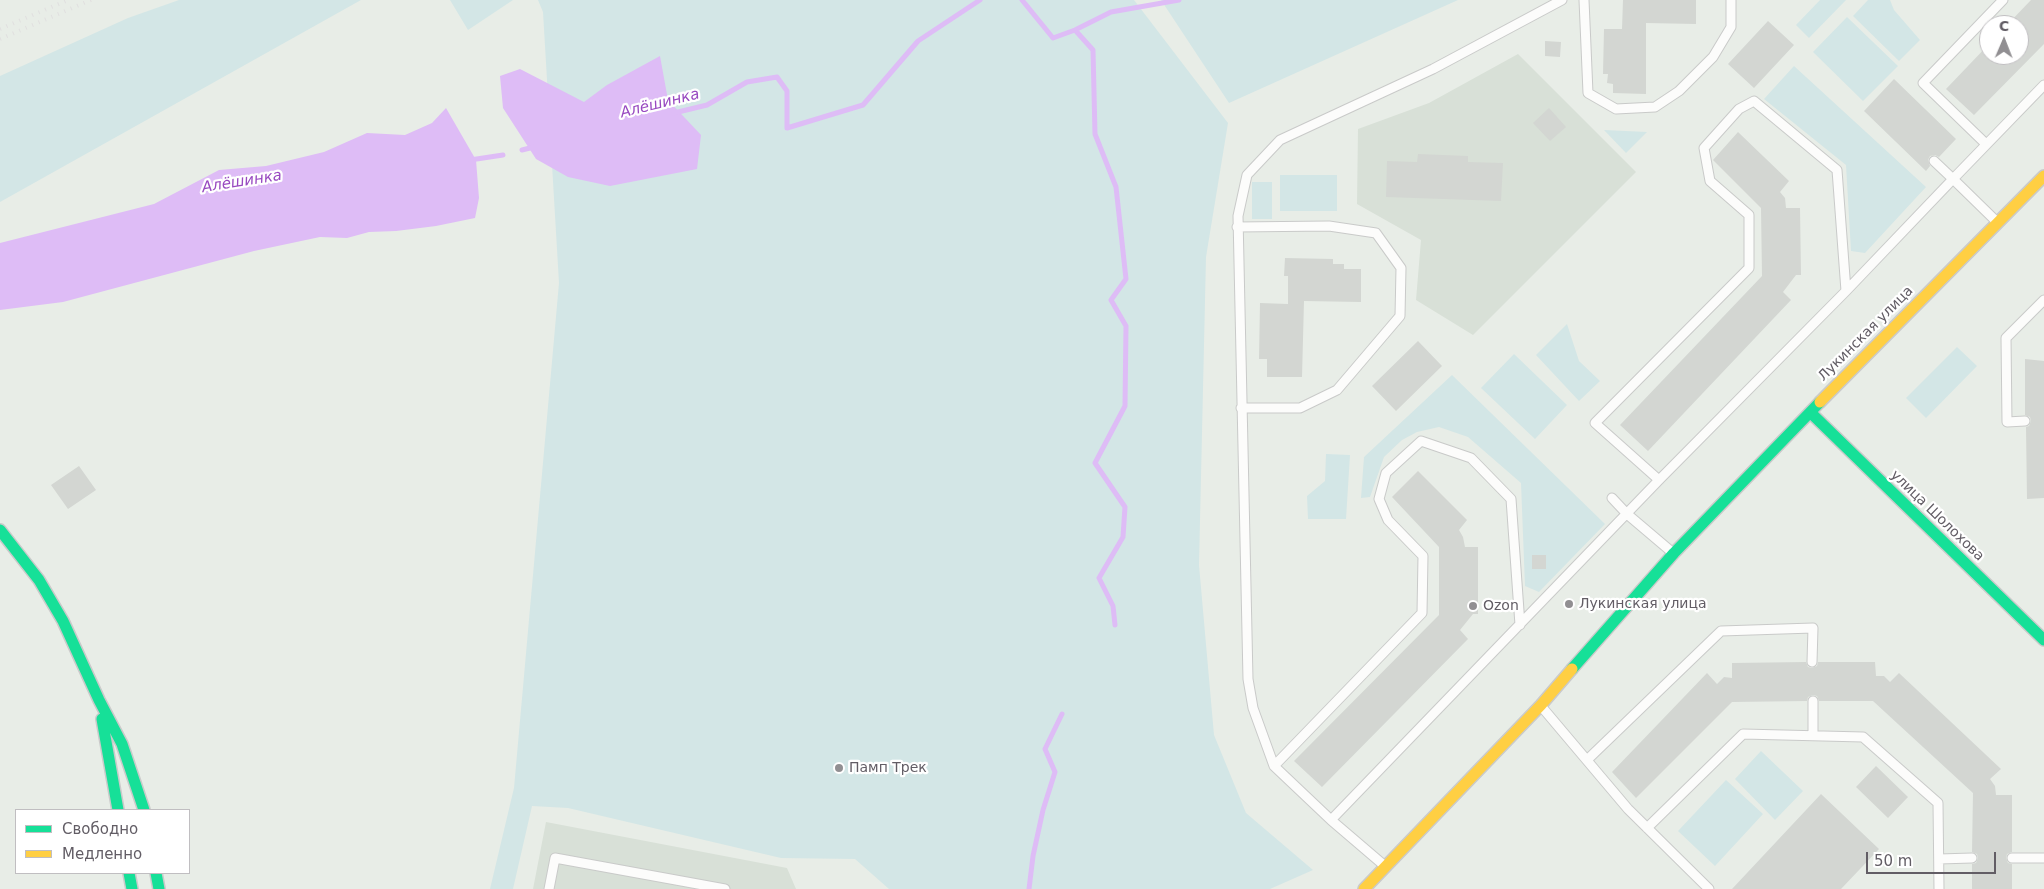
<!DOCTYPE html>
<html>
<head>
<meta charset="utf-8">
<style>
	body { margin:0 }
	#map { position:relative; width:2044px; height:889px; overflow:hidden; background:#e8ede7; font-family:"DejaVu Sans",sans-serif }
	canvas { display:block }
	.legend { position:absolute; left:15px; top:809px; width:175px; height:65px; box-sizing:border-box; background:#fff; border:1px solid #c0bec1; margin:0; padding:6px 9px; list-style:none; font-size:15px; color:#625d65 }
	.legend li { display:flex; align-items:center; gap:10px; height:25px }
	.legend b { width:25px; border:1px solid #c0bec1 }
	.north { position:absolute; left:1979px; top:15px; width:50px; height:50px; box-sizing:border-box; background:#fff; border:1px solid #c0bec1; border-radius:50%; rotate:1deg; font-size:14px; font-weight:700; line-height:20px; text-align:center; color:#625d65 }
	.north::after { content:''; display:block; margin:auto; width:18px; height:22px; background:#918f92; clip-path:polygon(50% 0,100% 100%,50% 72%,0 100%) }
	.scale { position:absolute; left:1866px; top:852px; width:130px; height:22px; box-sizing:border-box; border:2px solid #625d65; border-top:0; padding-left:6px; font-size:15px; line-height:18px; white-space:nowrap; color:#625d65; -webkit-text-stroke:4px #fff; paint-order:stroke }
</style>
</head>
<body>
<div id="map">
<canvas width="2044" height="889"></canvas>
<ul class="legend">
<li><b style="height:6px;background:#16e098"></b>Свободно</li>
<li><b style="height:6px;background:#ffcf43"></b>Медленно</li>
</ul>
<div class="north">С</div>
<div class="scale">50 m</div>
</div>
<script>
const context = document.querySelector('canvas').getContext('2d');
context.lineJoin = 'round';
function paint(path, color) {
  context.fillStyle = color;
  context.fill(path, 'evenodd');
}
function poly(rows) {
  const path = new Path2D();
  for (const r of rows) {
    path.moveTo(r[0], r[1]);
    for (let i = 2; i < r.length; i += 2) path.lineTo(r[i], r[i + 1]);
  }
  return path;
}
function strokePath(path, color, width, dash) {
  context.strokeStyle = color;
  context.lineWidth = width;
  context.lineCap = dash ? 'butt' : 'round';
  context.setLineDash(dash || []);
  context.stroke(path);
}
function write(font, color, halo, rows, align = 'center') {
  context.font = font + ' "DejaVu Sans",sans-serif';
  context.lineWidth = 4.5;
  context.setLineDash([]);
  context.textBaseline = 'middle';
  context.strokeStyle = halo;
  context.fillStyle = color;
  for (const [text, x, y, turn = 0] of rows) {
    context.save();
    context.translate(x, y);
    context.rotate((+turn || 0) * Math.PI / 180);
    context.textAlign = isNaN(turn) ? turn : align;
    if (halo) context.strokeText(text, 0, 0);
    context.fillText(text, 0, 0);
    context.restore();
  }
}
const education = poly([
	[1518,54,1636,172,1473,335,1416,300,1421,240,1357,204,1358,129,1429,103],
	[546,822,787,868,796,889,533,889]
]);
const green = poly([
	[179,0,361,0,0,202,0,76,128,18],
	[450,0,513,0,468,30],
	[538,0,1134,0,1228,123,1206,257,1199,565,1214,735,1246,813,1313,870,1270,889,889,889,855,859,781,858,568,808,532,806,513,889,490,889,514,788,559,283,543,12],
	[1161,0,1458,0,1229,103],
	[1820,0,1846,0,1809,38,1796,25],
	[1868,0,1890,0,1894,10,1920,40,1899,61,1853,16],
	[1847,17,1898,66,1863,101,1813,52],
	[1794,66,1926,187,1865,253,1851,251,1846,165,1764,99],
	[1604,130,1647,132,1626,153],
	[1280,175,1337,175,1337,211,1280,211],
	[1252,182,1272,182,1272,219,1252,219],
	[1567,324,1579,361,1600,381,1579,401,1536,355],
	[1957,347,1977,366,1926,418,1906,398],
	[1514,354,1567,405,1535,439,1481,388],
	[1452,375,1605,524,1539,592,1525,586,1521,483,1468,437,1439,427,1417,432,1402,440,1384,457,1370,497,1361,498,1364,457],
	[1326,454,1350,455,1346,519,1308,519,1307,496,1325,481],
	[1761,751,1803,791,1775,820,1735,779],
	[1726,780,1763,814,1715,866,1678,831]
]);
const water = poly([
	[660,56,668,100,701,135,697,169,610,186,568,177,536,159,503,108,500,76,520,69,584,102,607,85],
	[446,108,476,160,479,198,475,218,436,226,396,231,369,232,347,238,320,237,254,251,63,302,0,310,0,243,154,204,219,170,266,166,324,152,367,133,405,135,432,123]
]);
const stream = poly([
	[1022,0,1053,38,1075,30,1111,12,1179,0],
	[1075,30,1093,50,1095,134,1116,187,1126,279,1111,300,1126,326,1125,406,1095,463,1125,507,1123,537,1099,578,1113,606,1115,625],
	[674,113,707,105,747,82,777,77,787,91,787,128,863,105,918,41,980,0],
	[522,150,534,147],
	[470,160,503,155],
	[1029,889,1033,856,1043,810,1055,772,1045,749,1062,714]
]);
const building = poly([
	[1623,0,1696,0,1696,24,1646,23,1646,94,1613,93,1613,84,1607,83,1608,74,1603,74,1604,29,1622,29],
	[2031,0,2044,0,2044,44,1974,115,1946,89,1989,44,1989,55,2019,55,2019,25,2007,25],
	[1768,21,1794,45,1754,88,1728,64],
	[1545,41,1561,42,1560,57,1545,56],
	[1894,79,1956,139,1939,157,1935,155,1930,156,1928,160,1930,166,1926,171,1864,111],
	[1549,108,1566,127,1550,141,1533,123],
	[1738,132,1789,181,1780,192,1785,198,1786,208,1800,208,1801,275,1796,275,1783,292,1791,300,1648,451,1620,425,1762,276,1761,208,1713,160],
	[1418,154,1468,156,1468,162,1503,163,1501,201,1386,197,1387,161,1417,162],
	[1285,258,1333,259,1333,264,1344,264,1344,269,1361,269,1361,302,1304,301,1302,377,1267,377,1267,359,1259,359,1260,303,1288,304,1288,276,1284,276],
	[1418,341,1442,366,1396,411,1372,386],
	[2025,359,2044,361,2044,498,2027,499,2026,427,2029,426,2031,421,2030,417,2025,415],
	[79,466,96,490,68,509,51,485],
	[1418,471,1467,520,1459,530,1463,537,1465,547,1478,547,1478,614,1473,614,1460,630,1468,639,1322,787,1294,761,1439,615,1439,547,1392,497],
	[1532,555,1546,555,1546,569,1532,569],
	[1806,662,1808,667,1812,668,1817,666,1818,662,1875,662,1876,676,1884,676,1890,682,1899,673,2001,769,1990,779,1995,786,1996,795,2012,795,2012,852,2007,854,2006,858,2008,863,2012,864,2012,889,1972,889,1972,864,1976,863,1978,858,1977,854,1972,852,1973,793,1873,701,1819,701,1817,696,1813,695,1808,697,1807,701,1732,702,1636,798,1612,772,1707,673,1717,684,1724,677,1732,678,1732,663],
	[1876,766,1908,797,1888,818,1856,787],
	[1821,794,1879,849,1841,889,1732,889]
]);
const lane = poly([
	[1584,0,1588,93,1616,109,1655,107,1679,91,1713,57,1731,27,1731,0],
	[1986,144,1923,83,2003,0],
	[1996,221,1953,179,2044,85],
	[1237,227,1329,226,1376,233,1401,268,1400,316,1337,390,1300,408,1241,408],
	[2025,421,2007,422,2006,338,2044,300],
	[1659,480,1595,423,1749,268,1749,215,1710,181,1704,148,1739,109,1754,101,1837,170,1846,291],
	[1612,498,1627,514,1673,553],
	[1813,701,1813,735],
	[1541,706,1628,809,1709,889],
	[1587,760,1721,631,1813,628,1812,662],
	[1274,766,1422,613,1423,556,1388,520,1379,499,1386,473,1421,441,1471,458,1511,499,1520,625],
	[1331,820,1659,480,1846,291,1953,179,1934,161],
	[1647,828,1743,734,1863,737,1938,803,1939,889],
	[2012,858,2044,858],
	[1939,859,1972,858],
	[1386,867,1331,820,1274,766,1253,708,1248,679,1238,216,1247,175,1280,140,1433,69,1562,0],
	[549,889,555,858,725,889]
]);
const fast = poly([
	[1811,413,2044,640],
	[0,530,39,580,63,621,99,700,122,744,144,810],
	[1572,669,1674,553,1820,402],
	[102,719,118,810],
	[129,873,132,889],
	[156,873,159,889]
]);
const slow = poly([
	[1820,402,2044,176],
	[1364,889,1541,705,1572,669]
]);
const rail = poly([
	[0,29,68,0],
	[0,39,91,0]
]);
const markers = [
	[1569,604,5,"#918f92"],
	[1473,606,5,"#918f92"],
	[839,768,5,"#918f92"]
];
const streetNames = [
	["Лукинская улица",1866,334,-45],
	["улица Шолохова",1937,516,44]
];
const poiNames = [
	["Лукинская улица",1579,604],
	["Ozon",1483,606],
	["Памп Трек",849,768]
];
const waterNames = [
	["Алёшинка",660,104,-14],
	["Алёшинка",242,182,-9]
];
paint(education, '#d8e0d7');
paint(green, '#d3e6e6');
paint(water, '#debcf6');
strokePath(stream, '#debcf6', 5);
paint(building, '#d3d6d2');
strokePath(lane, '#c9cac9', 11);
strokePath(fast, '#cacaca', 14);
strokePath(slow, '#cacaca', 14);
strokePath(lane, '#fcfcfb', 9);
strokePath(fast, '#16e098', 11);
strokePath(slow, '#ffcf43', 11);
strokePath(rail, '#e0dfdf', 4, [1, 6]);
for (const [x, y, r, color] of markers) {
  const dot = new Path2D();
  dot.arc(x, y, r, 0, 2 * Math.PI);
  context.fillStyle = color;
  context.fill(dot);
  strokePath(dot, '#fff', 2);
}
write('14px', '#625d65', '#fff', streetNames);
write('14px', '#625d65', '#fff', poiNames, 'left');
write('italic 15px', '#9849c0', '#fff', waterNames);
</script>
</body>
</html>
